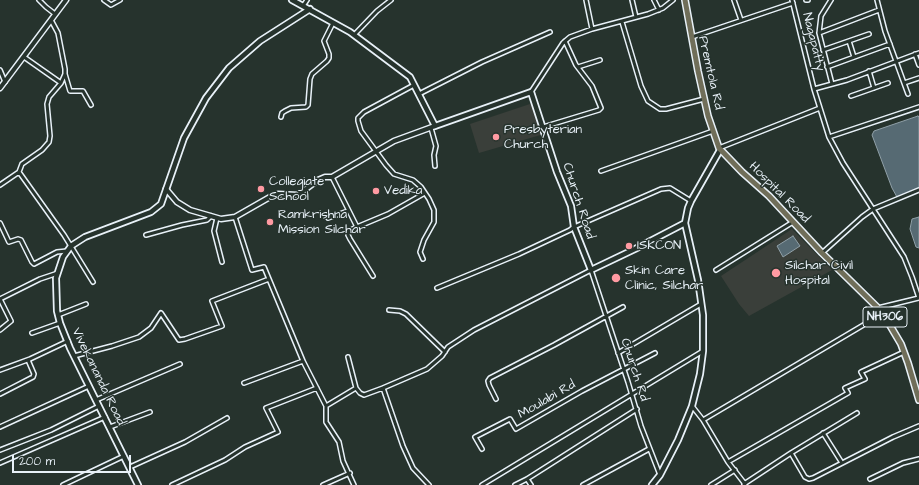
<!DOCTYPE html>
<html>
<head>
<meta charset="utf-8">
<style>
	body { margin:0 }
	#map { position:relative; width:919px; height:485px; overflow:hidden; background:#26332d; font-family:"Architects Daughter",sans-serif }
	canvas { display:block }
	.scale { position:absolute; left:12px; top:455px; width:119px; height:18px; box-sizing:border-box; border:2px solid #e8f1f8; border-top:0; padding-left:5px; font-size:12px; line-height:14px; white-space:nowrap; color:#e8f1f8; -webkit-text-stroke:3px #26332d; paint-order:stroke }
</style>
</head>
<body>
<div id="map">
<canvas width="919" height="485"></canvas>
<div class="scale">200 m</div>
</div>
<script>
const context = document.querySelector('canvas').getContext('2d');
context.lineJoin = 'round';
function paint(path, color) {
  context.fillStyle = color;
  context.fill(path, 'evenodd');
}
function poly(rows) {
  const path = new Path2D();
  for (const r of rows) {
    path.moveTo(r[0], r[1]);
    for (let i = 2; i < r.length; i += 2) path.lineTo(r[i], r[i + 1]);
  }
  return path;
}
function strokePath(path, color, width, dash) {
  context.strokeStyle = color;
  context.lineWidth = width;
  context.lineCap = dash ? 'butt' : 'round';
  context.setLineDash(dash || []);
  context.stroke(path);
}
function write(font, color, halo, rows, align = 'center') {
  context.font = font + ' "Architects Daughter",sans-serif';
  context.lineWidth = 3;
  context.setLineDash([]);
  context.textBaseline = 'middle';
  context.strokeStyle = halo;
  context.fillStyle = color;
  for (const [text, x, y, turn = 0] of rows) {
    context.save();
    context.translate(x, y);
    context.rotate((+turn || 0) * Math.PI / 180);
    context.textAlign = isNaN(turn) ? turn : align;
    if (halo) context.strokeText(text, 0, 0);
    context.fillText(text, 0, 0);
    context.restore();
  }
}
const built = poly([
	[536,102,544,134,479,153,470,124],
	[792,229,832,270,749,316,739,304,721,276]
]);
const water = poly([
	[918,116,919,117,919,188,897,197,892,188,872,135,874,131,918,116],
	[919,217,919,248,916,247,910,229,912,219,919,217],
	[793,236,800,246,783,257,777,246,793,236]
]);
const minor = poly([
	[39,0,46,7,55,14],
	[104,0,111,5,120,0],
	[586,0,592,29],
	[632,0,636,17],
	[654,0,659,10],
	[734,0,741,20],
	[792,0,814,89,829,137,843,163,904,257,912,277,919,298],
	[806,0,808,0],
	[831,0,821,16,819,33,832,84],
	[877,0,885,31,908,94],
	[303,6,307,0],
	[51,20,58,33,65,69,65,74,61,83,49,97,47,104,50,136,49,142,42,150,22,164,19,172,64,235,93,282],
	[622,22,641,86,648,101,660,109,666,109,704,99],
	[819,33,879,10],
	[354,35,377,11,391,0],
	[692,37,793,3],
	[849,41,854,57],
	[823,50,869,34],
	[915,54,919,65],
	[24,57,61,83],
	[578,67,600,60],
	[827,67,890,44],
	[0,70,5,82],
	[869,71,874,88],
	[65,74,70,91,83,91,91,105],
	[904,83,919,78],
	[414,85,364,112,358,118,358,121,361,131,386,165,394,174,413,180,421,187,429,199,434,210,434,222,424,240,420,252,423,259],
	[814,89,847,80,919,53],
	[531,92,563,43,570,37,592,29,648,14,663,8,673,0],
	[419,94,482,62,550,32],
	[851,96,888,83],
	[281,117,282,113,285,111,291,108,306,107,308,105,310,79,312,74,327,61,329,58,329,54,324,41,333,23],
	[543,127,599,110,601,108,592,86,576,65,565,41],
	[431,128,436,146,434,155,435,166],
	[829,137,919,107],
	[719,148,820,108],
	[601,171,713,131],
	[332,177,357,227,349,231,348,235,350,239,373,276],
	[0,185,19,172],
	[235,217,252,270,264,267,303,361],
	[217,218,214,231,222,262],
	[328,218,348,211],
	[0,223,9,242,18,239,21,240,32,262,34,264,57,252,67,251],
	[357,227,388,214,425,193],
	[146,235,182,225,207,220,211,216],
	[822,253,862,217,873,209,919,190],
	[716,270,793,222],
	[437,288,519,254,570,230,574,227,661,189,670,188,691,201],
	[0,299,40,279,58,273],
	[0,299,11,321,0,330],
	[878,308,919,298],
	[389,310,400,311,406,314,445,352],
	[58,315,86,304],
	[32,333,60,323],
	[618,353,701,304],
	[74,356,112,346,139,337,151,328,161,313,179,340,185,339,222,326,212,301,269,279],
	[348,357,356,388],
	[0,370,30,359,68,341],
	[244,383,303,361,326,406,326,422,339,442,343,461,354,485],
	[0,394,33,377,34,374,28,360],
	[496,399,489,385,488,381,490,378,554,345,623,307],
	[96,400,180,364],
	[326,406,356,388,360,393,364,395,383,388],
	[692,406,703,420,728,462,745,484],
	[703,420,882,314],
	[0,427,89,386],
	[110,427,150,412],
	[823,433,842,463],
	[482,449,475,437,510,419,516,429,582,391,655,353],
	[0,450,51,430,99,406],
	[791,453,857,413],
	[728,462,848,393,845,388,865,379,861,372,904,352],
	[0,463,105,417],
	[130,467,185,442,227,418],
	[527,479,531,485],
	[870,479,903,463,919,459],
	[744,484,791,453,805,477,809,479,813,478,893,437,919,426],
	[63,485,124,456],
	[172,485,225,460,245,447,278,432,266,408,317,388],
	[323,485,350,473],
	[429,485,413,468,403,446,383,388,427,369,442,356,448,347,474,330,591,270,628,382,641,426,660,475],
	[482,485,703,351],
	[515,485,527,479,637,409],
	[583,485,649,449],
	[711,485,735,470]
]);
const tertiary = poly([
	[0,88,66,0],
	[166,189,177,202,190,210,221,219,235,217,270,197,278,194,298,195,318,180,325,177,332,177,394,141,435,126]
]);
const secondary = poly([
	[292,0,350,32,410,77,435,126,531,92,557,172,571,206,574,227,591,270,635,249,685,223],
	[138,485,70,348,60,323,57,311,56,278,63,257,71,246,85,237,151,212,161,204,184,138,206,98,229,68,260,41,310,9],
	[652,485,660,475,678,440,692,406,700,374,703,351,703,315,698,280,685,223,688,208,691,201,720,150]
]);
const trunk = poly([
	[685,0,698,71,708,116,719,148,742,172,769,196,822,253,878,308,888,322,901,344,908,363,919,400]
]);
const markers = [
	[496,137,4,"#ff9aa2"],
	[261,189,4,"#ff9aa2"],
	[376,191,4,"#ff9aa2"],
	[270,222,4,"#ff9aa2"],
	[629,246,4,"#ff9aa2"],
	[776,273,5,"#ff9aa2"],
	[616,278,5,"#ff9aa2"]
];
const shields = [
	[885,317,44]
];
const shieldNames = [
	["NH306",885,317]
];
const streetNames = [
	["Nagapatty",813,42,76],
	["Premtola Rd",710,73,77],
	["Hospital Road",779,193,45],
	["Church Road",578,201,72],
	["Church Rd",634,370,72],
	["Vivekananda Road",98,377,64],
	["Moulabi Rd",547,400,-30]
];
const poiNames = [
	["Presbyterian",504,130],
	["Church",504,145],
	["Collegiate",269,182],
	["School",269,197],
	["Vedika",384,191],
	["Ramkrishna",278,215],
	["Mission Silchar",278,230],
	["ISKCON",637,246],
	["Silchar Civil",785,266],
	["Hospital",785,281],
	["Skin Care",625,271],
	["Clinic, Silchar",625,286]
];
paint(built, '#3a3f3a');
paint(water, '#566a73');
strokePath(water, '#90a0a8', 1);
strokePath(minor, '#e8f1f8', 6);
strokePath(tertiary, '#e8f1f8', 7);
strokePath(secondary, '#e8f1f8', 8);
strokePath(trunk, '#e8f1f8', 8);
strokePath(minor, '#26332d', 3);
strokePath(tertiary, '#26332d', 4);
strokePath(secondary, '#26332d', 4.5);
strokePath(trunk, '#706e59', 5);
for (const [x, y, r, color] of markers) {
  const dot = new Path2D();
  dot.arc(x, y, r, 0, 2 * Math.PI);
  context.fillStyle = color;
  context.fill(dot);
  strokePath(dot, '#26332d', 1.5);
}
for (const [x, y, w] of shields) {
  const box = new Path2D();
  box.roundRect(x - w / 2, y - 10, w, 20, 3);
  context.fillStyle = '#26332d';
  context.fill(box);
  strokePath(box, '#e8f1f8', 1);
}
write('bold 12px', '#e8f1f8', null, shieldNames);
write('13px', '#e8f1f8', '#26332d', streetNames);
write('13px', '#e8f1f8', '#26332d', poiNames, 'left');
</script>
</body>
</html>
